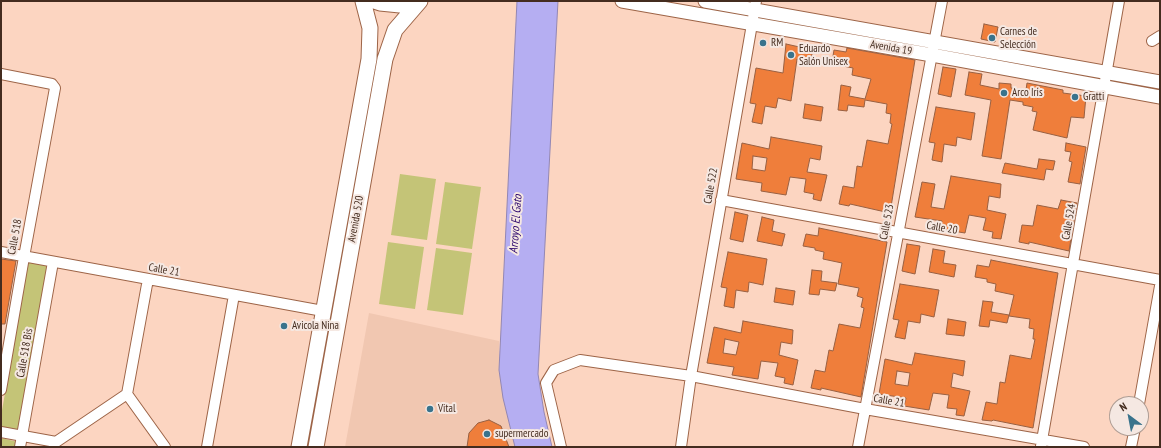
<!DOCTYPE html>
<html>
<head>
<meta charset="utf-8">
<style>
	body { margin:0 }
	#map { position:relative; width:1161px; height:448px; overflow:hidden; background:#fcd5c1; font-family:"PT Sans Narrow",sans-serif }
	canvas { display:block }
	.frame { position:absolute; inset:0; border:2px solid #442c1f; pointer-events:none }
	.north { position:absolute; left:1109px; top:396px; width:40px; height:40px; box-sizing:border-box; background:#f5e8e2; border:1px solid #ae9d94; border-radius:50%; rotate:328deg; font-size:11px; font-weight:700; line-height:16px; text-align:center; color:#442c1f }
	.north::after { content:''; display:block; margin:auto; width:14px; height:18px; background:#39738c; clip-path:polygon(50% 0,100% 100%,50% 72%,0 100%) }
</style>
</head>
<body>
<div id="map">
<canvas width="1161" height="448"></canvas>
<div class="frame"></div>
<div class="north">N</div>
</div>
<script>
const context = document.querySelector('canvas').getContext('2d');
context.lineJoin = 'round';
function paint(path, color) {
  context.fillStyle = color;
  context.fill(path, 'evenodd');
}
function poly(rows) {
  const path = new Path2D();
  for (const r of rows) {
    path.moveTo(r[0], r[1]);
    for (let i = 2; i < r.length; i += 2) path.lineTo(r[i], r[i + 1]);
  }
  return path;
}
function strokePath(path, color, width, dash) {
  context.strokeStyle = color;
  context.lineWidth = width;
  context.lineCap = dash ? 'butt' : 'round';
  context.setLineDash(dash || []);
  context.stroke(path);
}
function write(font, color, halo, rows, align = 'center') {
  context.font = font + ' "PT Sans Narrow",sans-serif';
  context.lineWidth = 4;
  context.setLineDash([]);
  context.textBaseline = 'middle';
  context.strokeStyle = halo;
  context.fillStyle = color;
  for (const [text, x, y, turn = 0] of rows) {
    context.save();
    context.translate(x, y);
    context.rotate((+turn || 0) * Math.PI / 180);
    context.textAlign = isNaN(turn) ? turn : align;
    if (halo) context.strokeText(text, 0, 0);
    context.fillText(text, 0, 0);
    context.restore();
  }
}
const built = poly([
	[369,313,499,341,499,370,517,447,345,447]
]);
const green = poly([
	[400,174,436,179,427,240,391,235],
	[445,182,481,187,472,249,436,244],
	[388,242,424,247,415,309,379,304],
	[436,248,472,253,463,315,427,310],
	[28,262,48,266,19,432,1,429,1,416],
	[1,438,18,442,17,447,1,447]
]);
const water = poly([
	[517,1,558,1,538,374,544,412,552,447,515,447,503,398,499,370,517,1]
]);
const building = poly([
	[984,24,998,27,995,42,981,39,984,24],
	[786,44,813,50,810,62,797,59,791,101,778,98,776,108,765,106,762,124,752,122,756,104,750,103,756,68,783,73,786,44],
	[847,48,915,60,890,213,850,204,849,206,839,204,843,186,854,188,857,166,862,167,867,140,888,144,892,124,890,123,891,114,886,113,887,104,865,100,864,107,848,105,847,111,838,110,841,85,851,87,849,96,865,99,871,79,852,75,853,68,843,66,844,64,832,62,834,50,846,52,847,48],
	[943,67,956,69,951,97,938,94,943,67],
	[969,72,982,74,980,85,999,89,999,83,1011,84,1011,88,1026,90,1027,83,1063,90,1063,93,1086,96,1084,118,1071,117,1067,138,1033,130,1037,112,1032,111,1033,107,1023,105,1023,102,1010,100,1001,159,982,156,991,100,965,95,969,72],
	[805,104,823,107,821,121,803,118,805,104],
	[936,107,975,113,971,140,957,137,956,146,944,144,942,162,932,160,935,143,929,142,936,107],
	[771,137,822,146,820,160,810,158,807,172,827,175,821,201,813,199,814,194,804,192,806,179,790,177,786,195,761,191,762,183,736,179,742,143,769,149,771,137],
	[753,156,767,158,765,171,752,169,753,156],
	[1066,143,1086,147,1080,184,1068,182,1072,162,1069,161,1071,152,1065,151,1066,143],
	[1039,159,1055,161,1053,170,1046,169,1044,180,1002,173,1005,163,1037,169,1039,159],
	[951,176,1001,184,1000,198,989,196,987,210,1006,214,1001,239,992,238,993,232,983,230,986,218,969,215,965,233,940,229,942,221,915,217,922,182,935,184,931,207,944,209,951,176],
	[1061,200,1077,203,1069,251,1029,242,1029,244,1019,242,1022,225,1033,226,1037,205,1058,209,1061,200],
	[735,212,748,215,743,242,730,239,735,212],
	[762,217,774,220,772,231,785,234,782,246,757,241,762,217],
	[819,228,887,242,861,397,821,388,821,390,811,388,815,370,825,372,829,350,833,351,839,324,860,328,864,308,861,307,863,298,857,296,859,288,838,284,842,263,823,259,824,252,815,250,815,248,803,246,806,234,818,236,819,228],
	[907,244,920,246,915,274,902,271,907,244],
	[933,249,945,251,943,263,956,265,954,277,929,272,933,249],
	[728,252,767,259,763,285,749,282,748,292,736,290,734,308,724,306,727,288,721,287,728,252],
	[1,259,16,261,5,324,1,324,1,259],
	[991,260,1058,273,1033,428,993,420,992,421,982,420,986,402,997,404,1000,382,1005,383,1010,355,1031,359,1035,339,1033,339,1034,329,1029,328,1030,319,1009,316,1014,295,995,291,996,284,987,282,987,279,975,277,977,265,989,267,991,260],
	[812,270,822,271,821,281,837,283,835,291,820,289,819,295,809,294,812,270],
	[900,284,939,290,934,317,921,314,920,323,908,321,905,339,895,337,899,320,893,319,900,284],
	[776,288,795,291,793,305,774,302,776,288],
	[983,301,993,302,991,312,1009,315,1007,323,990,320,989,327,979,326,983,301],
	[948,319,966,322,964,336,946,334,948,319],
	[743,321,793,330,792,344,781,342,779,355,798,360,793,385,784,383,785,378,775,376,778,363,761,361,758,379,732,375,734,367,707,363,714,327,741,333,743,321],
	[725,339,739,342,736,355,723,353,725,339],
	[915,353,965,361,963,376,953,373,951,387,970,391,964,416,956,415,957,409,947,408,949,395,933,393,929,410,904,406,906,398,879,394,885,359,912,365,915,353],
	[897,371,910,373,908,386,895,384,897,371],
	[489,420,501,426,509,447,467,447,469,433,478,423,489,420]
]);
const street = poly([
	[1152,41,1160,36],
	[1,74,52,84,55,88,24,257,1,390],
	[721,200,1160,280],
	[1,252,323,311],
	[127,394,148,279],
	[1139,404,1160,286],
	[1,432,56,442],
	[56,442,127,394,165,447],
	[1041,446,1119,1],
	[20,447,53,262],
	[207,447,234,295],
	[561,447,546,383,554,370,580,360,691,376,865,409,1084,447],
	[681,447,691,376,756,1],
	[858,447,942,1],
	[1131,447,1135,428]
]);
const secondary = poly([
	[622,1,932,55,1160,97],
	[705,1,1160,82]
]);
const primary = poly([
	[374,1,380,3,400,5,417,1],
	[299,447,369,59,370,28,363,1],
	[316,447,385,59,395,30,420,1]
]);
const markers = [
	[992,38,4,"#39738c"],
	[763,43,4,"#39738c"],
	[791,55,4,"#39738c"],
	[1004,93,4,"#39738c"],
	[1075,97,4,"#39738c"],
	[284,326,4,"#39738c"],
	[430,409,4,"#39738c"],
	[487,434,4,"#39738c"]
];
const poiNames = [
	["Carnes de",1000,32],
	["Selección",1000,45],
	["RM",771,43],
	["Eduardo",799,49],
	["Salón Unisex",799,62],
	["Arco Iris",1012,93],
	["Gratti",1083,97],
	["Avicola Nina",292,326],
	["Vital",438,409],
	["supermercado",495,434]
];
const streetNames = [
	["Avenida 19",891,48,10],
	["Calle 522",711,186,-80],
	["Avenida 520",356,219,-80],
	["Calle 523",887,222,-79],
	["Calle 524",1069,222,-80],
	["Calle 20",942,228,10],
	["Calle 518",15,237,-79],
	["Calle 21",164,270,10],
	["Calle 518 Bis",25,353,-80],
	["Calle 21",889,401,10]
];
const waterNames = [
	["Arroyo El Gato",516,224,-86]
];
paint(built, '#f1c7b1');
paint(green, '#c4c477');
paint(water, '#b5aef2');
strokePath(water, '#9387b3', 1);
paint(building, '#ef7e3b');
strokePath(building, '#986042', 1);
strokePath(street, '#9d6447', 12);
strokePath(secondary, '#9d6447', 15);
strokePath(primary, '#9d6447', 17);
strokePath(street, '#fff', 10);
strokePath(secondary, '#fff', 13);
strokePath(primary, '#fff', 15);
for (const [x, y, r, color] of markers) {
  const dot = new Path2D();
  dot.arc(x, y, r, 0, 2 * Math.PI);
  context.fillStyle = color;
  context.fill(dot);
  strokePath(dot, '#f5e8e2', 1.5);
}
write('11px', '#442c1f', '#f5e8e2', poiNames, 'left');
write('11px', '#442c1f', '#f5e8e2', streetNames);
write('italic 12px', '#2c076d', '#f5e8e2', waterNames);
</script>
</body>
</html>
